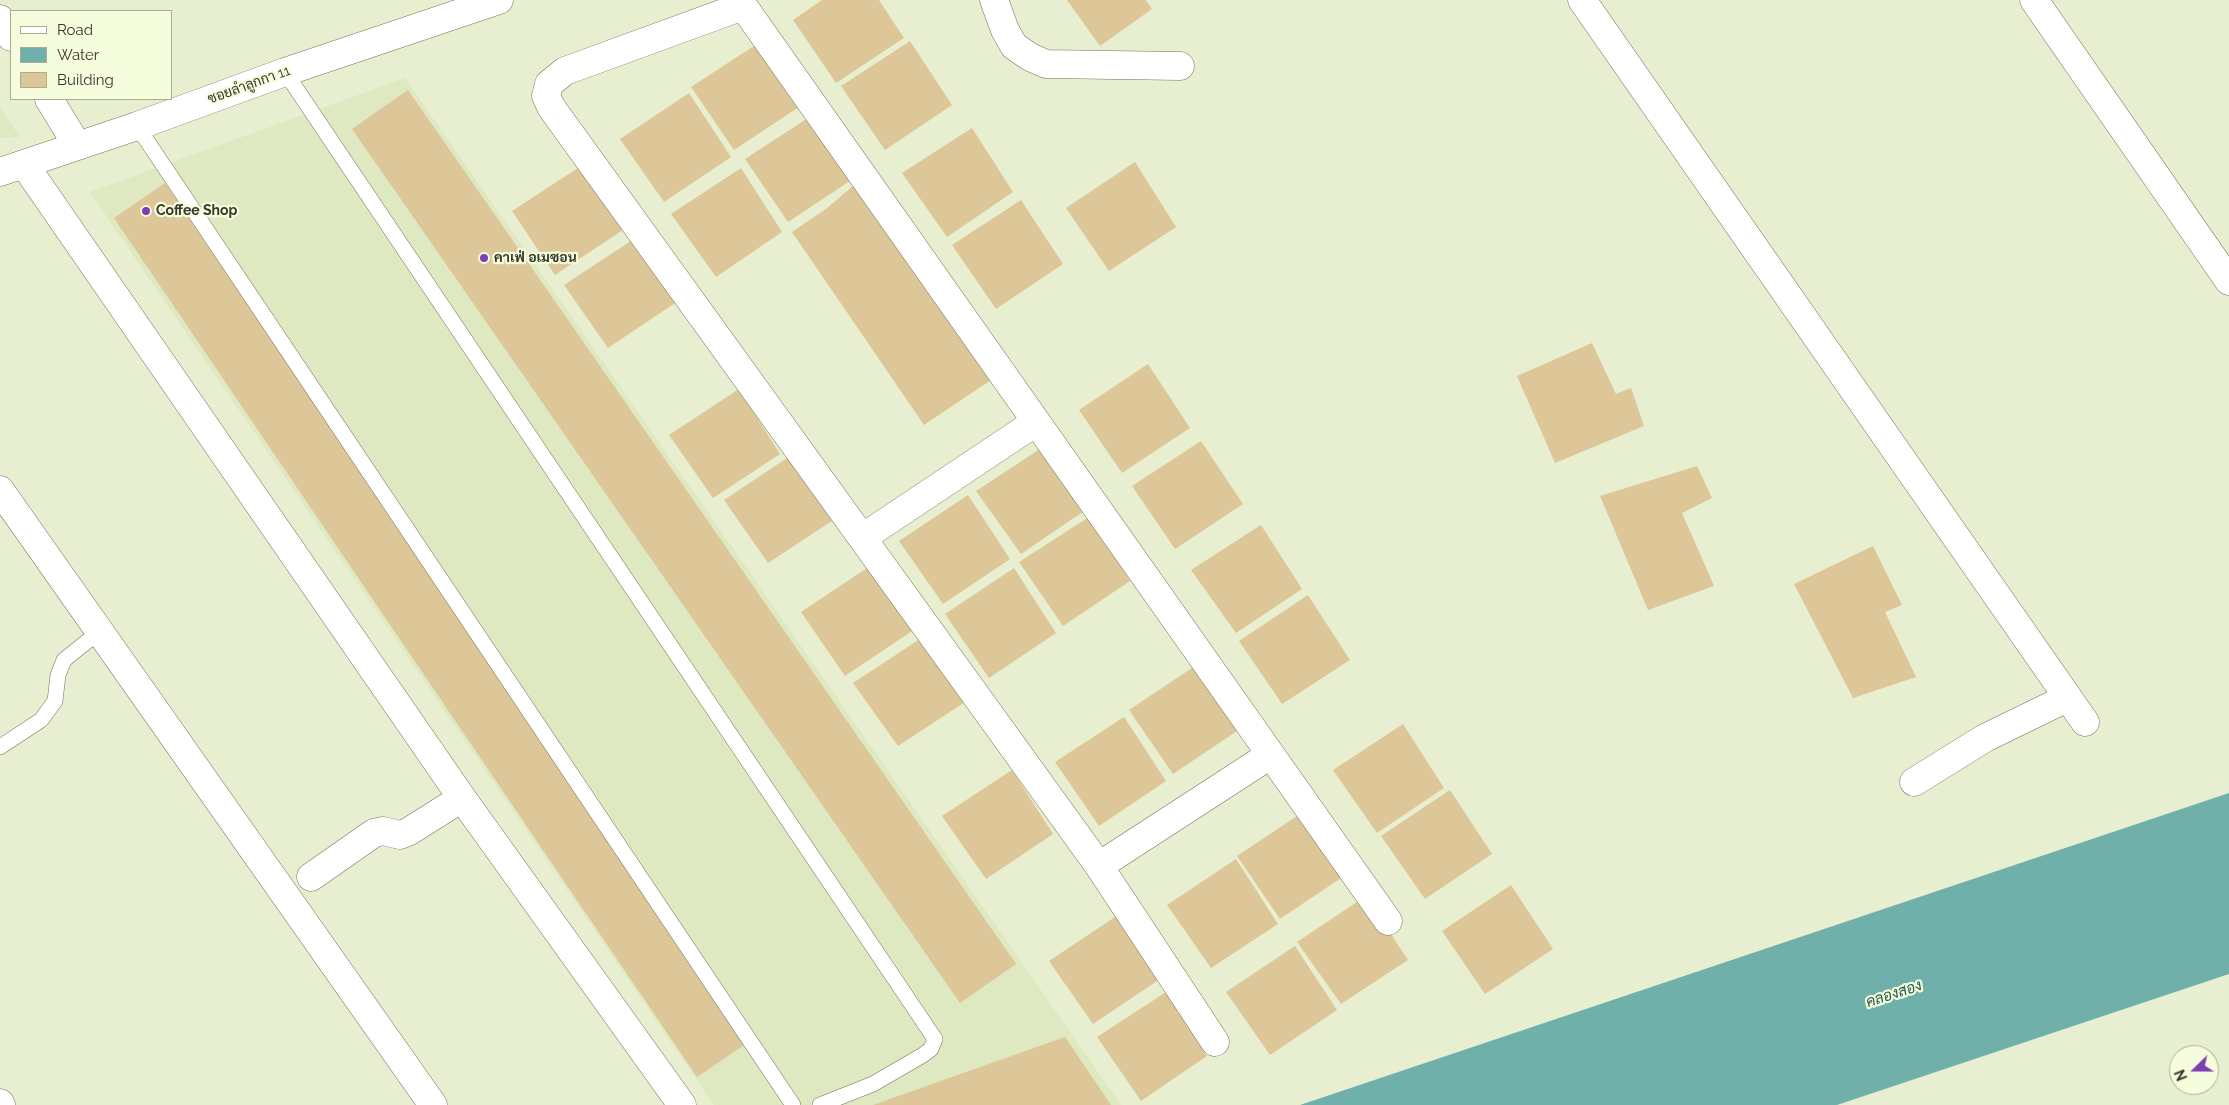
<!DOCTYPE html>
<html>
<head>
<meta charset="utf-8">
<style>
	body { margin:0 }
	#map { position:relative; width:2229px; height:1105px; overflow:hidden; background:#e7efd0; font-family:Raleway,sans-serif }
	canvas { display:block }
	.legend { position:absolute; left:10px; top:10px; width:162px; height:90px; box-sizing:border-box; background:#f5fddd; border:1px solid #a8ae96; margin:0; padding:6px 9px; list-style:none; font-size:15px; color:#35382c }
	.legend li { display:flex; align-items:center; gap:10px; height:25px }
	.legend b { width:25px; border:1px solid #a8ae96 }
	.north { position:absolute; left:2169px; top:1045px; width:50px; height:50px; box-sizing:border-box; background:#f5fddd; border:1px solid #a8ae96; border-radius:50%; rotate:248deg; font-size:14px; font-weight:700; line-height:20px; text-align:center; color:#35382c }
	.north::after { content:''; display:block; margin:auto; width:18px; height:22px; background:#7e3fb4; clip-path:polygon(50% 0,100% 100%,50% 72%,0 100%) }
</style>
</head>
<body>
<div id="map">
<canvas width="2229" height="1105"></canvas>
<ul class="legend">
<li><b style="height:6px;background:#fff"></b>Road</li>
<li><b style="height:14px;background:#6fb0aa"></b>Water</li>
<li><b style="height:14px;background:#ddc697"></b>Building</li>
</ul>
<div class="north">N</div>
</div>
<script>
const context = document.querySelector('canvas').getContext('2d');
context.lineJoin = 'round';
function paint(path, color) {
  context.fillStyle = color;
  context.fill(path, 'evenodd');
}
function poly(rows) {
  const path = new Path2D();
  for (const r of rows) {
    path.moveTo(r[0], r[1]);
    for (let i = 2; i < r.length; i += 2) path.lineTo(r[i], r[i + 1]);
  }
  return path;
}
function strokePath(path, color, width, dash) {
  context.strokeStyle = color;
  context.lineWidth = width;
  context.lineCap = dash ? 'butt' : 'round';
  context.setLineDash(dash || []);
  context.stroke(path);
}
function write(font, color, halo, rows, align = 'center') {
  context.font = font + ' Raleway,Sarabun,sans-serif';
  context.lineWidth = 4.5;
  context.setLineDash([]);
  context.textBaseline = 'middle';
  context.strokeStyle = halo;
  context.fillStyle = color;
  for (const [text, x, y, turn = 0] of rows) {
    context.save();
    context.translate(x, y);
    context.rotate((+turn || 0) * Math.PI / 180);
    context.textAlign = isNaN(turn) ? turn : align;
    if (halo) context.strokeText(text, 0, 0);
    context.fillText(text, 0, 0);
    context.restore();
  }
}
const built = poly([
	[405,78,1121,1105,714,1105,90,192],
	[0,108,20,137,0,138]
]);
const water = poly([
	[2229,793,2229,974,1837,1105,1300,1105]
]);
const building = poly([
	[822,0,879,0,904,38,836,83,793,20],
	[1067,0,1146,0,1152,9,1100,46],
	[910,41,952,105,885,150,841,86],
	[760,42,802,105,734,150,691,87],
	[408,90,1016,964,960,1003,352,129],
	[689,93,731,157,664,202,620,139],
	[814,114,856,177,788,222,745,159],
	[972,128,1013,192,947,237,902,173],
	[1135,162,1176,227,1109,271,1066,208],
	[581,166,623,230,555,275,512,211],
	[741,168,782,232,716,277,671,214],
	[165,183,747,1043,697,1077,114,218],
	[854,185,991,380,924,425,792,232,826,209],
	[1021,200,1063,264,996,309,952,245],
	[634,239,675,303,608,348,564,285],
	[1592,343,1616,394,1631,388,1644,426,1555,463,1517,376],
	[1148,364,1190,428,1122,473,1079,410],
	[739,389,780,454,713,498,669,435],
	[1201,441,1243,504,1175,549,1132,486],
	[1046,445,1087,509,1021,554,976,491],
	[793,454,835,519,768,563,724,500],
	[1697,466,1712,498,1682,513,1714,586,1648,610,1600,496],
	[968,495,1010,559,943,604,899,541],
	[1089,517,1130,581,1063,626,1019,562],
	[1261,525,1302,589,1236,633,1191,570],
	[1873,546,1902,605,1885,612,1916,677,1853,698,1794,584],
	[870,566,912,631,845,676,801,612],
	[1014,568,1056,633,989,678,945,614],
	[1308,595,1350,660,1282,704,1239,641],
	[923,637,965,702,898,746,853,683],
	[1198,664,1240,729,1173,774,1129,710],
	[1124,717,1166,781,1099,826,1055,762],
	[1403,724,1444,788,1377,833,1333,770],
	[1012,770,1053,834,986,879,942,816],
	[1450,790,1492,854,1425,899,1381,836],
	[1306,810,1347,874,1280,919,1237,856],
	[1236,859,1278,924,1211,968,1167,905],
	[1511,885,1553,949,1485,994,1442,931],
	[1366,896,1408,960,1341,1004,1297,942],
	[1118,915,1160,979,1093,1024,1049,961],
	[1295,946,1337,1010,1270,1055,1226,992],
	[1166,992,1207,1056,1141,1101,1097,1037],
	[1065,1037,1111,1105,873,1105]
]);
const service = poly([
	[285,72,935,1039,931,1049,923,1055,873,1084,820,1105],
	[137,126,793,1105],
	[0,747,41,720,55,701,58,675,64,660,100,631]
]);
const minor = poly([
	[739,0,1388,921],
	[994,0,1005,30,1014,46,1030,57,1046,64,1180,66],
	[1582,0,2085,722],
	[2034,0,2229,281],
	[743,6,565,71,549,84,546,96,551,107,1099,866,1215,1042],
	[0,19,11,37],
	[49,99,77,145],
	[24,164,462,798,682,1105],
	[0,490,433,1105],
	[862,538,1036,422],
	[1914,782,1985,738,2067,698],
	[1099,866,1270,755],
	[311,877,374,833,383,831,400,835,408,832,462,798],
	[0,1103,1,1105]
]);
const tertiary = poly([
	[0,172,137,126,285,72,499,0]
]);
const markers = [
	[146,211,5,"#7e3fb4"],
	[484,258,5,"#7e3fb4"]
];
const streetNames = [
	["ซอยลำลูกกา 11",249,85,-20]
];
const poiNames = [
	["Coffee Shop",156,211],
	["คาเฟ่ อเมซอน",494,258]
];
const waterNames = [
	["คลองสอง",1894,994,-18]
];
paint(built, '#dee8c1');
paint(water, '#6fb0aa');
paint(building, '#ddc697');
strokePath(service, '#6f7559', 16);
strokePath(minor, '#6f7559', 29);
strokePath(tertiary, '#6f7559', 29);
strokePath(service, '#fff', 15);
strokePath(minor, '#fff', 28);
strokePath(tertiary, '#fff', 28);
for (const [x, y, r, color] of markers) {
  const dot = new Path2D();
  dot.arc(x, y, r, 0, 2 * Math.PI);
  context.fillStyle = color;
  context.fill(dot);
  strokePath(dot, '#f5fddd', 2);
}
write('14px', '#35382c', '#f5fddd', streetNames);
write('bold 14px', '#35382c', '#f5fddd', poiNames, 'left');
write('italic 15px', '#235a56', '#f5fddd', waterNames);
</script>
</body>
</html>
